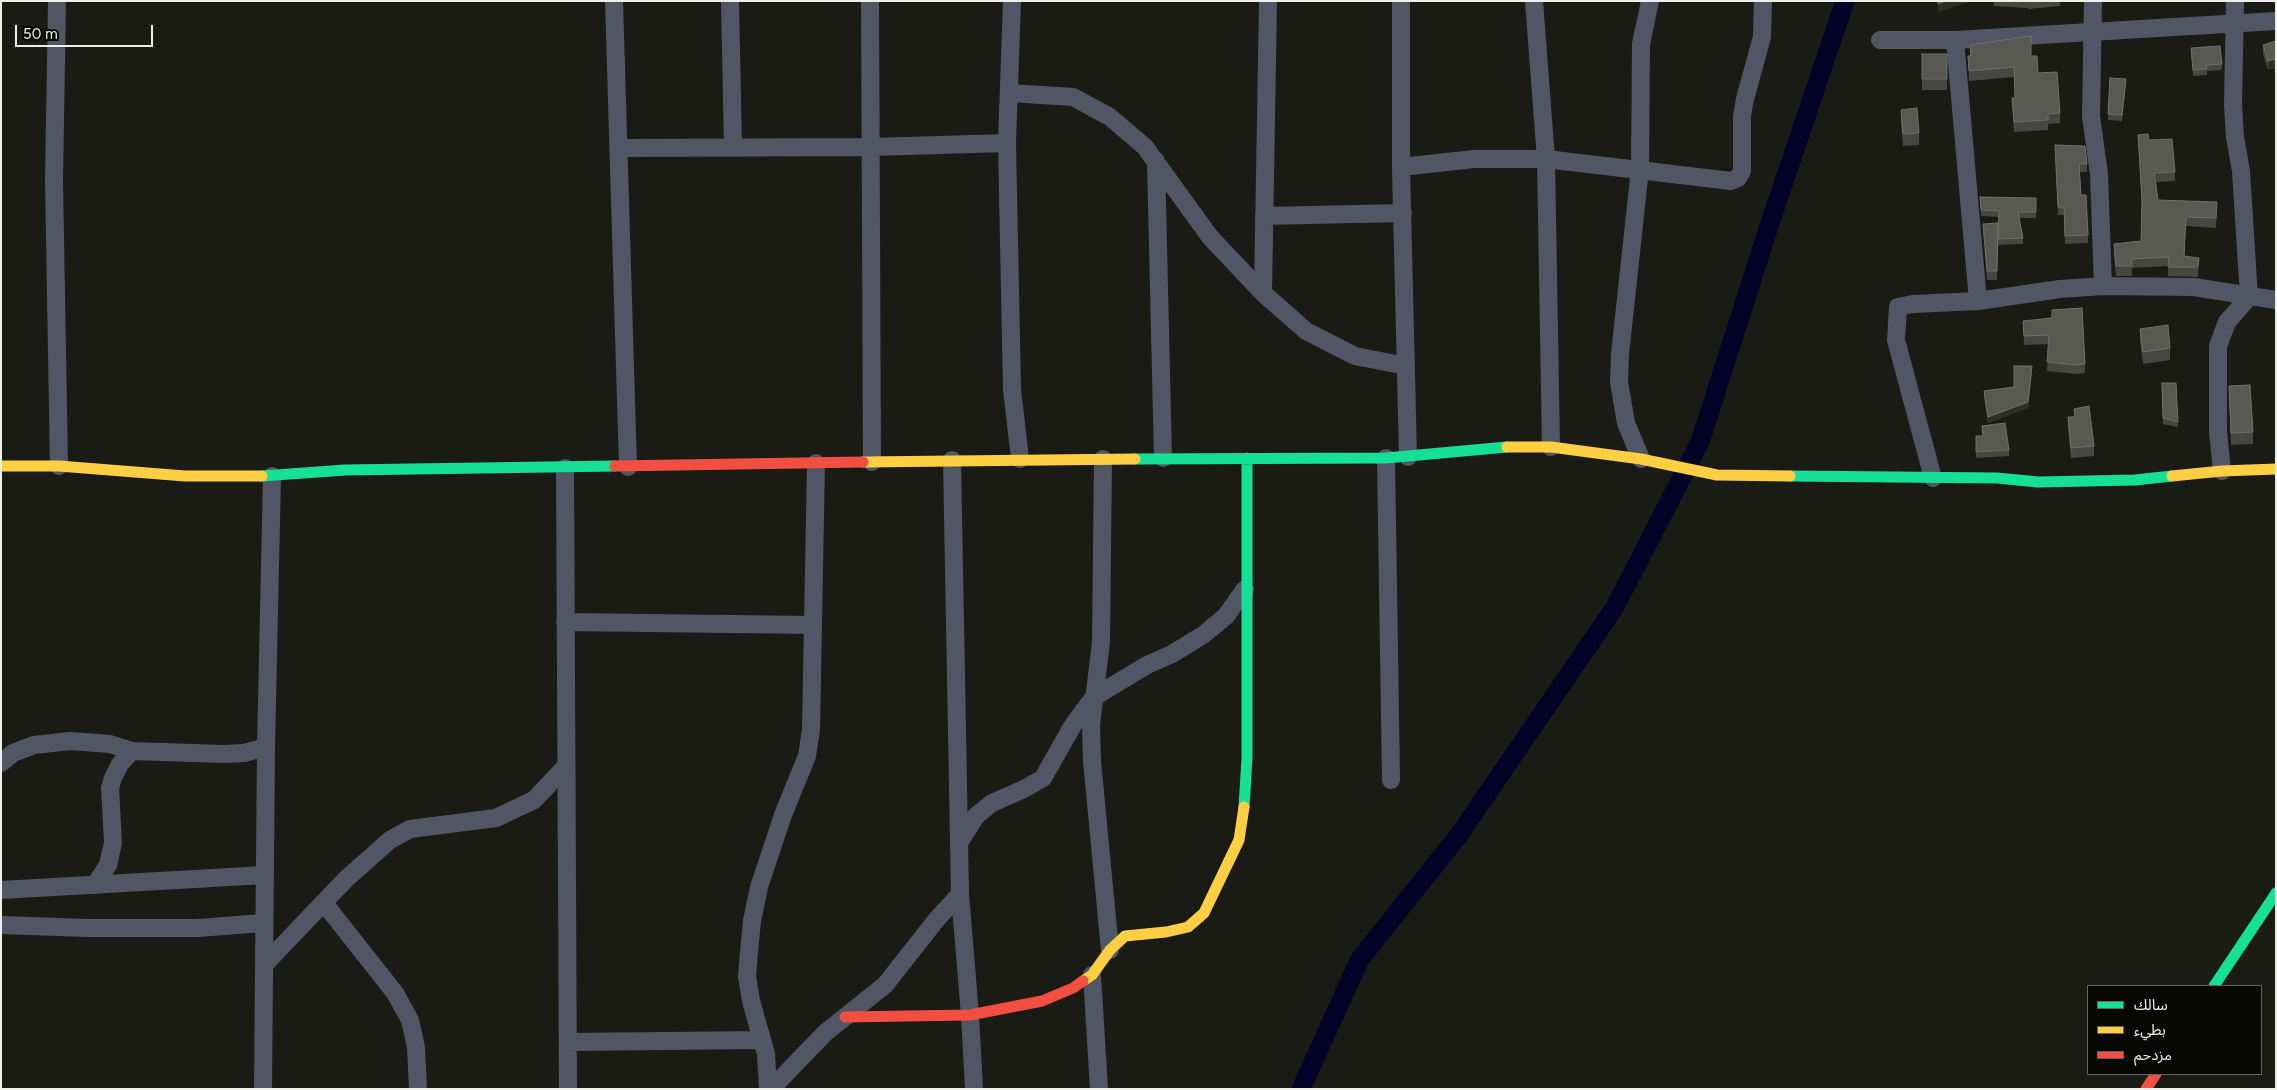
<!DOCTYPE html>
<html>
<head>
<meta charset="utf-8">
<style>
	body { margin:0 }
	#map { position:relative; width:2277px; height:1090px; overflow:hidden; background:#1b1b16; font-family:Figtree,"Noto Sans Arabic",sans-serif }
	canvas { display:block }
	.frame { position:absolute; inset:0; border:2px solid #edefe8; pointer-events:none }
	.legend { position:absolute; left:2087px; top:985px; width:175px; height:90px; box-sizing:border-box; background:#070704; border:1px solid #63645f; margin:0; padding:6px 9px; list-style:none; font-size:15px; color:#edefe8 }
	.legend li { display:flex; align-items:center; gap:10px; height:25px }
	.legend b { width:25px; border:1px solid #63645f }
	.scale { position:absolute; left:15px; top:25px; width:138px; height:22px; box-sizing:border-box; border:2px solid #edefe8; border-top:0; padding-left:6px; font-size:15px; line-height:18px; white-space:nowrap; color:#edefe8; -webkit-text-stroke:4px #070704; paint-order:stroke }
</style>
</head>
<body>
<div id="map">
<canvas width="2277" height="1090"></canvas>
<div class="frame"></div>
<ul class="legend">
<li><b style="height:6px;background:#16e098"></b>سالك</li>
<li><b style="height:6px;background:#ffcf43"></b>بطيء</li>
<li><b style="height:6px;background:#f24e42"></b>مزدحم</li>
</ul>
<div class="scale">50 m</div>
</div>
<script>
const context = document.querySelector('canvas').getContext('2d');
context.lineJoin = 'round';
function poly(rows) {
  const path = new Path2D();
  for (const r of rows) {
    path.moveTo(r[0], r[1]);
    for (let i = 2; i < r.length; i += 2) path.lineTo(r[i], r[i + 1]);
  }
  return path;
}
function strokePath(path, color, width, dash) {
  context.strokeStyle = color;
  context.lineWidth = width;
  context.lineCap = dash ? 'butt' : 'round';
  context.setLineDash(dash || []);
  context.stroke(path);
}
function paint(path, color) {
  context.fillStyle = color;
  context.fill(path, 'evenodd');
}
const canal = poly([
	[1301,1089,1360,959,1459,835,1615,607,1700,442,1769,226,1845,1]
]);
const street = poly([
	[57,1,54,180,59,466],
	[614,1,628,467],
	[730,1,733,148],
	[870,1,872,462],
	[1012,1,1007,143,1012,389,1020,459],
	[1401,1,1401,167,1408,457],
	[1534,1,1546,159,1551,447],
	[2093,1,2091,116,2099,174,2103,286],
	[1880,40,1955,40,2276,21],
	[1955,40,1978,301],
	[1009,93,1073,97,1110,117,1145,147,1210,237,1263,293,1306,331,1355,356,1406,366],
	[619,148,872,147,1007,143],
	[1156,161,1163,458],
	[1401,167,1474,159,1546,159,1731,181,1738,178,1742,171,1742,116,1745,99,1762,37,1763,1],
	[1264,216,1403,213],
	[1263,293,1268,1],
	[1386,458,1391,780],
	[1103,459,1101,642,1091,725,1092,761,1110,950],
	[1641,459,1626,423,1619,382,1620,354,1640,169,1641,44,1650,1],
	[952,460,960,894,970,1015,974,1089],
	[565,468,568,1089],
	[2222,471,2218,432,2218,346,2227,322,2249,297,2241,171,2235,137,2233,105,2235,1],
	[1933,478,1896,340,1898,307,1913,304,1978,301,2060,289,2103,286,2194,287,2276,300],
	[565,622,813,625],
	[1,763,13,753,34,745,70,741,110,744,132,751,224,754,244,753,266,747],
	[959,843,976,816,992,803,1024,789,1043,778,1073,725,1094,697,1147,665,1172,654,1203,635,1226,616,1245,589],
	[95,885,108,865,113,843,110,788,113,778,120,764,132,751],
	[1,890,265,875],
	[324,903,395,993,410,1020,416,1047,418,1089],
	[1,925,88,928,198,928,263,923],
	[264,965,346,879,390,840,410,829,496,818,534,800,566,766],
	[1092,975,1099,1089],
	[568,1042,762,1040],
	[263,1089,266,747,272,476],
	[768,1089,766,1054,751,1001,747,976,749,952,752,921,759,887,783,815,807,756,811,730,816,463],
	[771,1089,825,1033,885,985,937,919,960,894]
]);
const fast = poly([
	[1135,459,1386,458,1507,447],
	[262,476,345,470,615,466],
	[1790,476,1997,478,2038,482,2135,480,2172,476],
	[1244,807,1247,758,1247,458],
	[2214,986,2276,893]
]);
const slow = poly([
	[1507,447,1551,447,1641,459,1717,475,1790,476],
	[863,462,1135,459],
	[1,466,59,466,185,476,262,476],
	[2172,476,2222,471,2276,469],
	[1083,981,1092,975,1110,950,1125,936,1166,932,1188,927,1204,913,1239,840,1244,807]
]);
const jam = poly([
	[615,466,863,462],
	[845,1017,970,1015,1042,1001,1073,988,1083,981],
	[2146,1089,2156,1074]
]);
const wall = poly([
	[1994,1,2060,1,2060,6,2028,9,2028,8,1994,6],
	[2276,41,2276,76,2275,68,2268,70,2263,54,2263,45],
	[1970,45,2031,56,2038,73,2060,113,2060,123,2048,124,2048,130,2014,132,2012,98,2015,98,2014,77,1969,81,1968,56,1970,56],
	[2191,48,2222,64,2222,70,2207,71,2207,75,2193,76],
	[1922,54,1947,54,1947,90,1922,90],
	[2110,78,2126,84,2122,121,2108,120],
	[1901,110,1919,133,1919,145,1903,146,1901,121],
	[2138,135,2149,140,2175,172,2175,181,2156,182,2158,200,2217,212,2216,228,2186,226,2184,256,2199,267,2198,277,2168,276,2168,266,2132,268,2132,276,2116,276,2114,254,2114,244,2141,241,2142,207],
	[2055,145,2087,164,2087,172,2079,172,2081,195,2088,235,2088,243,2065,244,2064,215,2058,215],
	[1980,197,2036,198,2036,218,2019,218,2023,238,2023,244,1998,245,1998,241,1997,280,1987,280,1983,224,1998,238,1999,217,1981,216],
	[2052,318,2085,364,2085,373,2076,374,2047,371,2049,344,2024,345,2023,321],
	[2140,329,2170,348,2170,360,2143,364,2140,341],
	[2032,372,2028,408,1988,423,1984,397,1984,391,2014,387],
	[2176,383,2178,427,2163,424,2162,389],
	[2229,386,2253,432,2253,444,2231,445],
	[2074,409,2094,446,2094,456,2071,458,2068,428,2068,417,2074,417],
	[1982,426,2009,450,2009,456,1976,458,1976,436,1982,436]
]);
const shadedWall = poly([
	[1946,1,1972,1,1938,12,1938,4],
	[2275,59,2275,68,2268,70,2268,61],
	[2199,258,2199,267,2198,277,2198,267],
	[2032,366,2028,408,1988,423,1988,417]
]);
const building = poly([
	[1938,1,1946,1,1938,4,1938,1],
	[2031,36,2031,56,2037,56,2038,73,2057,72,2060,113,2048,114,2048,120,2014,122,2012,98,2015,98,2014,67,1969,71,1968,56,1971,56,1970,45,2031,36],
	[2276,41,2276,66,2275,59,2268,61,2263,45,2276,41],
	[2220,46,2222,64,2206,65,2207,69,2193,70,2191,48,2220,46],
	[1922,54,1947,54,1947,79,1922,79,1922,54],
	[2110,78,2126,79,2122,115,2108,114,2110,78],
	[1917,108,1919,133,1903,134,1901,110,1917,108],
	[2148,134,2149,140,2172,139,2175,172,2154,173,2158,200,2217,202,2216,218,2186,217,2184,256,2199,258,2198,267,2168,267,2169,257,2131,259,2132,266,2116,266,2114,244,2141,241,2142,200,2138,135,2148,134],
	[2055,145,2085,146,2087,164,2079,164,2081,195,2086,195,2088,235,2065,236,2064,207,2058,207,2055,145],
	[1980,197,2036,198,2036,212,2018,212,2023,238,1998,239,1999,211,1981,210,1980,197],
	[1998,223,1997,271,1987,271,1983,224,1998,223],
	[2082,308,2085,364,2076,365,2047,362,2049,335,2024,336,2023,321,2052,318,2052,310,2082,308],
	[2168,325,2170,348,2143,352,2140,329,2168,325],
	[2014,366,2032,366,2028,402,1988,417,1984,391,2014,387,2014,366],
	[2162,383,2176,383,2178,422,2163,418,2162,383],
	[2250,385,2253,432,2231,433,2229,386,2250,385],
	[2089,406,2094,446,2071,448,2068,417,2075,417,2074,409,2089,406],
	[2005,423,2009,450,1976,452,1976,436,1983,436,1982,426,2005,423]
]);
strokePath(canal, '#030227', 19);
strokePath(street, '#515664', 18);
strokePath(fast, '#16e098', 11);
strokePath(slow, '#ffcf43', 11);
strokePath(jam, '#f24e42', 11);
paint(wall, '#464742');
paint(shadedWall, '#2d2e29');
paint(building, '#585953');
strokePath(building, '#6f706b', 1);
</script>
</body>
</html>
